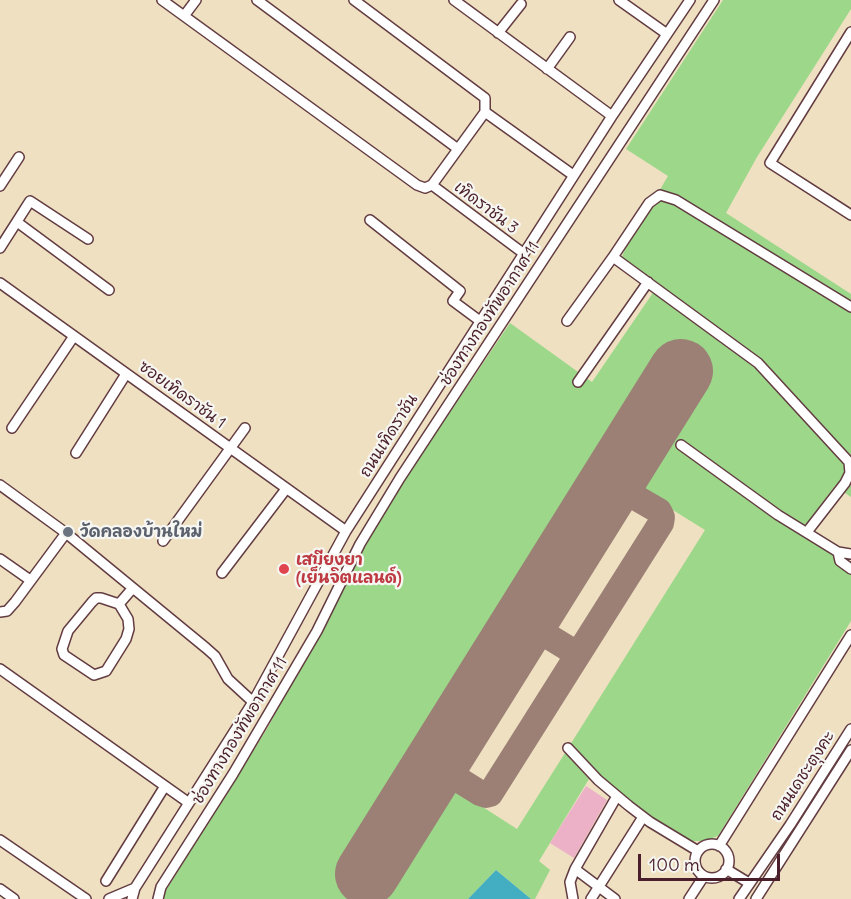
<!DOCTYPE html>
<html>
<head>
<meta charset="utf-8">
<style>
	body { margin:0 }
	#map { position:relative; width:851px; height:899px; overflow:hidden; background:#eee0c1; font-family:Delius,sans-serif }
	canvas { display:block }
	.scale { position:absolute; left:638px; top:854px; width:142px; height:27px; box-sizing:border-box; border:3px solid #4a1f2b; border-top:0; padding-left:8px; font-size:18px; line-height:21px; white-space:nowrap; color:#4a1f2b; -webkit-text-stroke:4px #f6f6f2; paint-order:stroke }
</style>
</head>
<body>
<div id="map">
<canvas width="851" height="899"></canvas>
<div class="scale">100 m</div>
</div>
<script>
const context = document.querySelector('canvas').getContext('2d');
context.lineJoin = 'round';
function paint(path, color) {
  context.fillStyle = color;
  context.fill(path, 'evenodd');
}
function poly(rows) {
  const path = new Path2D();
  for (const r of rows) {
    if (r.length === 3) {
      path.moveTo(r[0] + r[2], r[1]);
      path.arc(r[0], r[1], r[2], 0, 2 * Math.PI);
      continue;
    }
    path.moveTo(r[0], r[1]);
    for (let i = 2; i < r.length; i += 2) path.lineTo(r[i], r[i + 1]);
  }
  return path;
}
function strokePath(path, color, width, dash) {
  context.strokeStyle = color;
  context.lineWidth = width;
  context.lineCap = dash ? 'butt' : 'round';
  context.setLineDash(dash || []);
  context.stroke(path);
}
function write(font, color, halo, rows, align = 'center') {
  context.font = font + ' Delius,"Playpen Sans Thai",sans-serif';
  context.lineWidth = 4.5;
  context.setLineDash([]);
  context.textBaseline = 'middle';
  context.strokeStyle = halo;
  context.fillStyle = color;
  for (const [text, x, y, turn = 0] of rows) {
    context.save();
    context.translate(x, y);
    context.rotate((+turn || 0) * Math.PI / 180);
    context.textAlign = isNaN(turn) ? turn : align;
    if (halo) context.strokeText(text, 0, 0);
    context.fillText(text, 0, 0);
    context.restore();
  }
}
const green = poly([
	[723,0,851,0,851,9,757,157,726,213,851,294,851,497,835,486,799,534,851,564,851,621,718,836,704,841,692,841,658,822,614,789,570,745,705,530,631,484,698,376,669,357,349,870,378,889,444,782,517,829,565,753,589,779,539,861,550,870,535,899,531,899,496,870,468,899,164,899,165,892,268,727,387,506,510,323,592,382,659,284,622,257,625,249,668,176,626,149]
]);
const water = poly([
	[496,870,531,899,468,899]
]);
const taxiway = poly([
	[529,616,533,627,569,649,575,659],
	[432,772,441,770,448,773,480,793,486,795,490,794,661,523,662,517,659,511,621,489,617,474]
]);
const runway = poly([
	[367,874,681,371]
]);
const building = poly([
	[586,786,607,800,574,858,550,843]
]);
const minor = poly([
	[162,0,417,185,425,188,432,185,485,112,485,98,354,0],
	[257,0,458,149],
	[454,0,612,116],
	[619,0,667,34],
	[184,16,196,0],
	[851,32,770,163,851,215],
	[498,33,521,4],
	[547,69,570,37],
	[485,112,573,175],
	[432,185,523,253],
	[0,186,19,157],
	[370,220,460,291,453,301,480,321],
	[17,222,109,290],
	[0,248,30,201,88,239],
	[0,283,346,531],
	[567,321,613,257],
	[578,382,648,282],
	[12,428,74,336],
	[681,445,778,515,838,552,840,561,851,569],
	[76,453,126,374],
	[0,485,66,533,206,648,215,656,228,679,253,702],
	[807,532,845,483,850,473,849,462,758,363,613,257,649,203,660,195,676,200,851,307],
	[163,541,245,428],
	[838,552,851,554],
	[0,559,30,580],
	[222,573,286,489],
	[119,604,128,619,129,629,126,639,106,671,94,675,64,655,62,649,68,631,92,602,96,598,101,598,119,604,132,589],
	[0,612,7,611,15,602,66,533],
	[0,669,189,803],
	[568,748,598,780,629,806,650,822,698,851],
	[0,840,86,899],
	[712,861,17],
	[719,846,851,635],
	[575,869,615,899],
	[726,869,749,883],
	[106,881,165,786],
	[0,889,14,899],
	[109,899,135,888],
	[132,899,135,888,253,702,346,531,612,116,690,0],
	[158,899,161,887,233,774,317,631,360,544,400,478,714,0],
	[573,899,570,882,575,869,617,796],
	[591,899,643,817],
	[689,899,704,876],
	[739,899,790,825,851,729],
	[756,899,851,750]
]);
const markers = [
	[68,532,6,"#6b7280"],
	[284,569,6,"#e0444e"]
];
const streetNames = [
	["เทิดราชัน 3",486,208,37],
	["ช่องทางกองทัพอากาศ 11",490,314,-57],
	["ซอยเทิดราชัน 1",182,395,36],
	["ถนนเทิดราชัน",389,436,-58],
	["ช่องทางกองทัพอากาศ 11",240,731,-59],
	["ถนนเดชะตุงคะ",803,776,-57]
];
const worshipNames = [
	["วัดคลองบ้านใหม่",80,532]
];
const healthNames = [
	["เสบียงยา",296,560],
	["(เย็นจิตแลนด์)",296,578]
];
paint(green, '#9cd78a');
paint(water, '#43aec1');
strokePath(taxiway, '#9c8076', 26);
strokePath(runway, '#9c8076', 64);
paint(building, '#ecb0c7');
strokePath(minor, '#633c42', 12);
strokePath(minor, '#fff', 9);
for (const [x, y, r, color] of markers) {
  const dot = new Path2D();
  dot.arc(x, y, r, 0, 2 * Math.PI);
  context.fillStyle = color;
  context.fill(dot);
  strokePath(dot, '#f6f6f2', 2);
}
write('16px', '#4a1f2b', '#f6f6f2', streetNames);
write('bold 16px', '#5b616d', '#f6f6f2', worshipNames, 'left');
write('bold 16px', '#be3a42', '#f6f6f2', healthNames, 'left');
</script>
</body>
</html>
